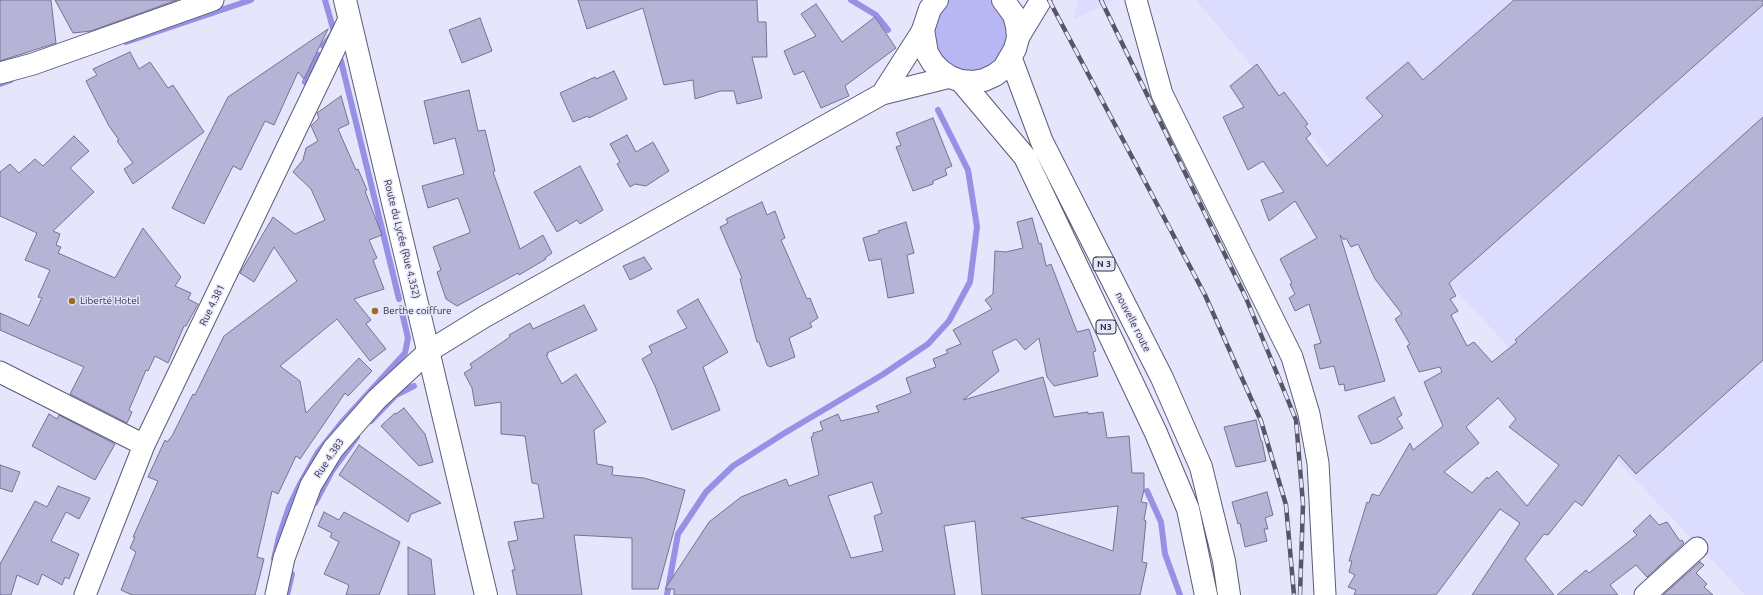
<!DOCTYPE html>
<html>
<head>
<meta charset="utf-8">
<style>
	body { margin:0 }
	canvas { display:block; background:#e5e5fb }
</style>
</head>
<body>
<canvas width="1763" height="595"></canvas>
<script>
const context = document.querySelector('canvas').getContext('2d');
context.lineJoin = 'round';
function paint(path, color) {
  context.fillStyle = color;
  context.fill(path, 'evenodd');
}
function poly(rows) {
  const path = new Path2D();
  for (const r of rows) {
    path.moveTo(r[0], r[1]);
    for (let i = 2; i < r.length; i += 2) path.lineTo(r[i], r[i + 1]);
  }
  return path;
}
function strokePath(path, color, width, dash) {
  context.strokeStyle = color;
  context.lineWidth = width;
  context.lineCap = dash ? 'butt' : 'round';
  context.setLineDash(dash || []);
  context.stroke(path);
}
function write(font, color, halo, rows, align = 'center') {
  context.font = font + ' Ubuntu,sans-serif';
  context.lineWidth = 3;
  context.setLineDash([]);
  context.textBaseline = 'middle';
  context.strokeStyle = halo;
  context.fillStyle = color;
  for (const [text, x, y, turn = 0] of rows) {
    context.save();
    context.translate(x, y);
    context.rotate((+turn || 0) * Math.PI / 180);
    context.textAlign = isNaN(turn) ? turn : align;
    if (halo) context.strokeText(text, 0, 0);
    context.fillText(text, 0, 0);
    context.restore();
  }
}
const built = poly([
	[1078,0,1114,0,1073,20],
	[1196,0,1763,0,1763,595,1745,595,1331,160]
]);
const green = poly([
	[949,0,990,0,1003,13,1009,33,1004,53,990,68,971,73,950,68,932,45,935,14,941,6]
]);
const stream = poly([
	[851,0,876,15,888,30],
	[126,42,251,0],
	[323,46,334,32,325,0],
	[341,61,399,299],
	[305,82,319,55],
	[0,84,11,80],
	[371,421,396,395,414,386],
	[1147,491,1161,522,1165,554,1180,595],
	[315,503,332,471,357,437],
	[274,559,279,537,289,507,299,486,318,452,342,422,405,353,408,338,401,308],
	[287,595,292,574],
	[667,595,678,534,706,492,733,466,783,434,882,375,928,344,949,321,970,282,977,227,968,170,938,110]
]);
const building = poly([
	[0,0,51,0,56,43,0,61,0,0],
	[55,0,177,0,91,31,73,33,55,0],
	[578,0,757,0,758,22,766,22,767,57,752,57,762,98,737,104,734,91,720,91,695,99,693,80,664,85,643,8,587,29,578,0],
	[1514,0,1763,0,1763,5,1449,283,1456,296,1450,299,1458,311,1451,315,1467,346,1474,342,1492,362,1517,342,1515,340,1763,117,1763,360,1636,474,1619,455,1582,506,1575,501,1548,535,1544,534,1525,559,1554,595,1472,595,1520,523,1500,509,1436,595,1354,595,1356,590,1348,587,1355,575,1349,572,1352,561,1349,561,1367,502,1369,503,1372,494,1379,496,1410,443,1413,450,1443,426,1424,382,1442,372,1440,367,1419,372,1407,346,1410,344,1395,319,1402,314,1375,279,1358,244,1351,247,1346,238,1344,240,1340,235,1385,381,1345,391,1344,384,1339,385,1334,366,1320,369,1314,345,1321,343,1309,304,1295,311,1289,298,1295,294,1290,284,1292,283,1280,259,1317,238,1295,201,1269,221,1261,200,1284,192,1263,161,1248,170,1223,117,1244,107,1230,86,1257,64,1279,96,1284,92,1308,124,1305,126,1311,134,1306,138,1327,166,1383,116,1366,98,1408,62,1423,80,1514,0],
	[1498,398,1516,419,1509,427,1559,465,1527,506,1497,471,1488,479,1487,477,1472,493,1444,472,1479,443,1466,427,1498,398],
	[816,4,842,42,875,17,896,48,845,86,849,96,821,108,804,71,794,75,784,51,816,36,801,14,816,4],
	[480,18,492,51,462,63,449,30,480,18],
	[328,29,304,79,298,72,274,125,265,121,241,170,233,166,204,224,172,208,228,97,328,29],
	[130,52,139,69,150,62,168,88,173,85,204,132,133,184,124,169,133,163,117,141,119,140,109,126,86,81,97,75,93,69,130,52],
	[614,71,627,99,589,118,588,116,573,122,560,93,595,77,596,79,614,71],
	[469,90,478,131,485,130,495,171,493,172,520,249,543,235,552,253,545,258,546,259,519,275,518,273,457,306,446,299,437,272,441,270,433,247,469,233,470,231,458,198,428,208,422,186,464,174,455,138,434,144,424,101,469,90],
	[341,96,349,124,338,129,356,170,358,169,367,190,365,191,382,235,369,240,377,258,373,260,384,289,354,299,371,320,366,324,386,349,370,361,337,319,280,366,300,381,306,413,359,358,372,371,348,396,345,393,300,459,296,456,278,494,272,491,257,557,264,559,255,595,132,595,121,590,136,552,130,548,135,537,133,537,158,481,148,477,165,440,167,442,172,436,193,394,195,395,224,336,297,281,274,247,254,282,240,273,273,217,295,234,325,220,311,189,293,172,303,160,306,148,318,141,311,126,319,118,317,113,341,96],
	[933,118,952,166,945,169,947,175,933,181,933,184,913,191,896,147,901,145,896,133,933,118],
	[627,135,636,152,653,142,669,171,646,186,635,184,630,187,617,164,620,162,610,144,627,135],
	[74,136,89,151,70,168,94,192,53,231,60,234,56,245,61,247,58,253,115,278,143,228,181,277,175,286,191,293,188,299,198,304,186,326,184,326,168,363,155,356,148,371,146,370,129,410,132,412,127,423,70,394,84,367,0,330,0,313,29,326,42,298,38,297,50,270,25,260,37,233,0,216,0,172,10,164,19,173,35,159,43,166,74,136],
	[580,166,603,210,580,224,577,220,557,232,534,192,580,166],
	[762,202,767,215,775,211,785,238,781,240,807,299,810,298,818,318,810,323,812,327,789,338,795,357,770,367,767,365,759,342,757,342,740,279,742,278,720,227,728,223,726,219,762,202],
	[1032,218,1039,244,1041,243,1046,266,1051,264,1077,332,1089,329,1096,351,1093,352,1098,376,1054,386,1047,377,1039,338,1025,350,1016,339,992,351,999,371,963,400,1043,377,1054,417,1088,412,1088,414,1103,412,1107,438,1129,436,1132,473,1144,473,1144,490,1141,502,1147,503,1144,520,1146,521,1142,562,1147,563,1140,595,982,595,975,521,944,526,955,595,674,595,674,589,665,589,709,522,741,497,786,479,789,486,819,475,811,437,813,436,813,433,823,430,820,422,838,414,841,421,879,412,876,406,911,393,906,378,936,367,933,359,948,353,946,350,961,344,953,330,992,309,985,300,993,294,995,251,1006,252,1023,248,1017,222,1032,218],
	[872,482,882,513,874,516,883,551,851,558,828,496,872,482],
	[1118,506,1113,551,1021,518,1118,506],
	[906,222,914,253,907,255,914,293,888,298,881,259,869,261,863,238,879,233,878,231,906,222],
	[644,257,652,269,630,280,623,266,644,257],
	[698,299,728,352,703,367,720,410,672,430,655,386,642,359,652,353,649,346,687,328,677,311,698,299],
	[584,305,597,330,547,353,548,355,546,355,562,384,576,374,606,422,594,430,597,464,613,467,612,475,644,478,685,490,658,589,632,589,632,538,574,535,582,595,517,595,512,570,515,570,508,542,518,540,514,522,544,518,538,484,532,483,525,436,501,434,501,402,475,406,472,388,464,373,472,368,470,364,510,337,509,335,530,323,533,329,584,305],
	[1394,397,1402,415,1397,418,1403,428,1379,442,1371,444,1358,416,1394,397],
	[404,408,425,434,433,462,419,466,381,426,395,413,396,414,404,408],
	[49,414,57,419,59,415,115,444,95,480,32,446,49,414],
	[1256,420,1261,441,1262,441,1266,461,1236,467,1224,427,1256,420],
	[359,445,421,489,441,503,411,514,408,522,339,475,359,445],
	[0,465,20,472,12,492,0,488,0,465],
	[58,486,90,498,79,519,66,512,51,541,79,554,69,579,65,577,62,585,42,574,38,585,17,575,11,595,0,595,0,564,35,501,47,507,58,486],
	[1267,492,1273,515,1265,518,1268,529,1264,529,1267,541,1245,547,1240,523,1238,524,1232,502,1267,492],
	[324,512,339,520,344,512,400,542,379,595,346,595,349,585,324,574,339,542,330,537,332,533,318,526,324,512],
	[1650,515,1659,525,1667,522,1680,541,1682,540,1684,543,1647,577,1636,565,1610,585,1618,595,1557,595,1586,570,1589,573,1637,535,1633,531,1650,515],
	[408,547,431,559,435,595,408,595,408,547],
	[1700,562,1704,565,1696,573,1707,584,1704,587,1713,595,1663,595,1700,562]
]);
const minor = poly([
	[1136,0,1162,94,1292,357,1309,414,1318,463,1325,595],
	[1018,38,1041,0],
	[0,73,33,64,213,0],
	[882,94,923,30],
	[0,372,144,445],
	[85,595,144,445,349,19],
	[276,595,284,558,311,485,333,449,377,399,429,351,484,317,882,94,950,77],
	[1645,595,1697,548]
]);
const major = poly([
	[345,0,486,595]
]);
const highway = poly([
	[937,0,930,9,923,30,927,53,933,63,941,71,950,77,961,81,973,82,984,80,995,75,1004,68,1015,49,1018,38,1017,26,1014,15,1003,0],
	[1011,59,1042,142,1162,378,1201,467,1224,561,1229,595],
	[961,81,1025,157,1156,433,1188,509,1206,595]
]);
const rail = poly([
	[1049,0,1205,295,1261,421,1286,505,1294,595],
	[1101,0,1246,298,1296,420,1303,504,1300,595]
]);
const markers = [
	[72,301,4,"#9b6d1e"],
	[375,311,4,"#9b6d1e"]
];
const shields = [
	[1104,264,22],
	[1106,327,20]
];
const shieldNames = [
	["N 3",1104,264],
	["N3",1106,327]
];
const streetNames = [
	["Route du Lycée (Rue 4.352)",402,239,76],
	["Rue 4.381",212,305,-64],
	["nouvelle route",1133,322,63],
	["Rue 4.383",329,458,-56]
];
const poiNames = [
	["Liberté Hotel",80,301],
	["Berthe coiffure",383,311]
];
paint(built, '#dcdcff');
paint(green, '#b9b6f4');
strokePath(stream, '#9791e6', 6);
paint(building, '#b5b4d7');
strokePath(building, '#747393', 1);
strokePath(minor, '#5c5b7a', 23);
strokePath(major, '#5c5b7a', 24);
strokePath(highway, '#5c5b7a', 24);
strokePath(minor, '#fff', 21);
strokePath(major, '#fff', 22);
strokePath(highway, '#fff', 22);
strokePath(rail, '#575666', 4.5);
strokePath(rail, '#e5e5fb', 3, [9]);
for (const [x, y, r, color] of markers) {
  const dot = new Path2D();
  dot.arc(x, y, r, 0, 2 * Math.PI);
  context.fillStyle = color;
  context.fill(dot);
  strokePath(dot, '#e5e5fb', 1.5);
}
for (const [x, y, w] of shields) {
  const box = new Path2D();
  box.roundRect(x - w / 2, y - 7, w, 14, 3);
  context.fillStyle = '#e5e5fb';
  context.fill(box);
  strokePath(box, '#302f3d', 1);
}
write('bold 9px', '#302f3d', null, shieldNames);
write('10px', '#302f3d', '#e5e5fb', streetNames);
write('10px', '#302f3d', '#e5e5fb', poiNames, 'left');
</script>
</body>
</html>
